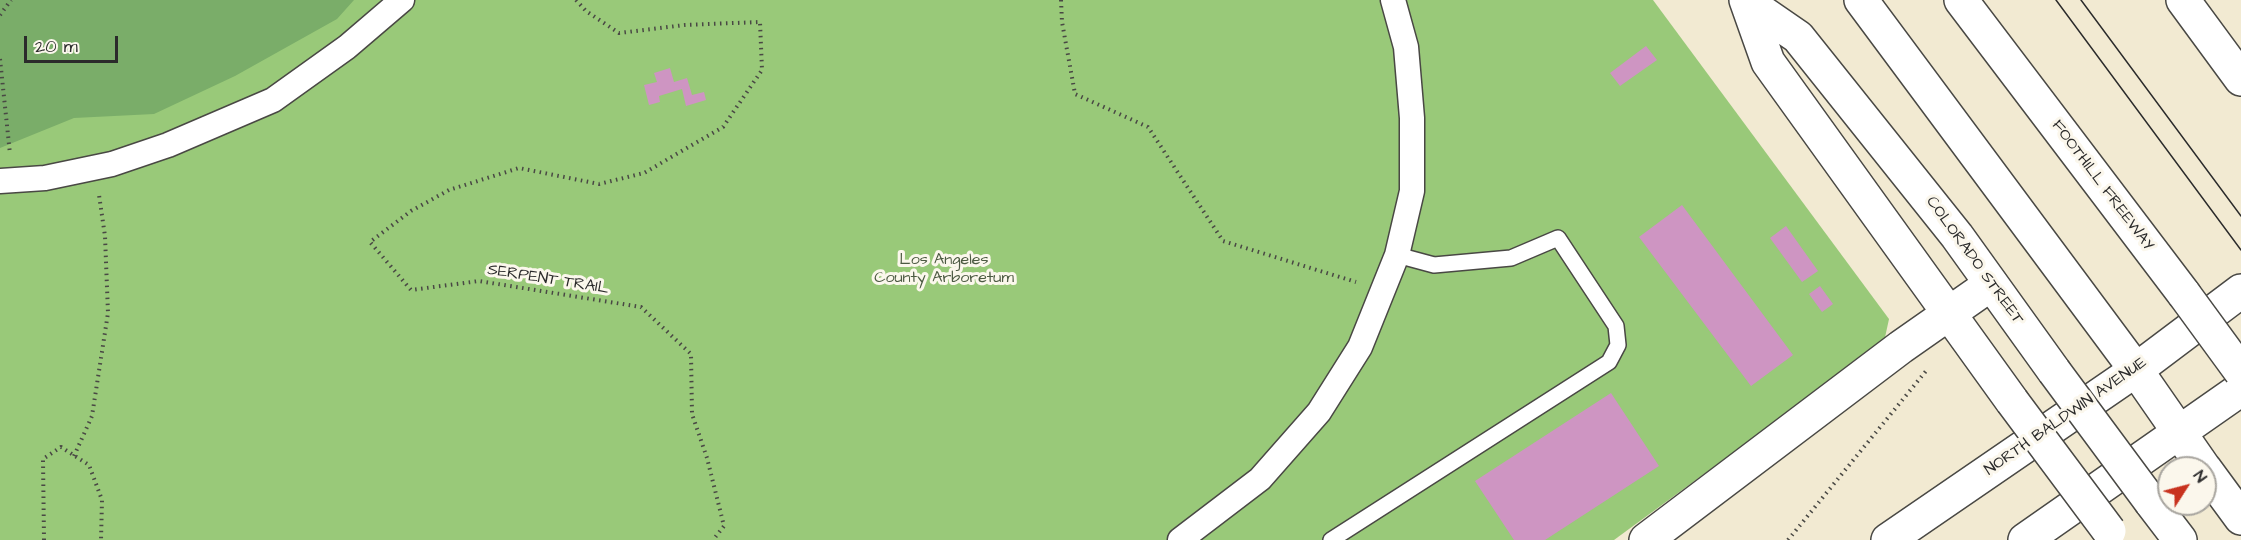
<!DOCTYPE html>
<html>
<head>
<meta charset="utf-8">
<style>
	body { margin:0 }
	#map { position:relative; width:2241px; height:540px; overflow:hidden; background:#f2ead2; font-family:"Architects Daughter",sans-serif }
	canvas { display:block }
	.north { position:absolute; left:2157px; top:456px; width:60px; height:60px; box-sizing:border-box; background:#fbf7ec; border:2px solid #a8a59f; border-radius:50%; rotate:54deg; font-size:16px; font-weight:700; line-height:24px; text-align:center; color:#2b2b2b }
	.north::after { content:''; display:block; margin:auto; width:21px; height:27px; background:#c8321e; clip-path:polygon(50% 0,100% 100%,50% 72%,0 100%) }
	.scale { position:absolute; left:24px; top:36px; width:94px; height:27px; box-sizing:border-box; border:3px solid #2b2b2b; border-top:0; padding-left:8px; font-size:18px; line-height:21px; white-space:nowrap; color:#2b2b2b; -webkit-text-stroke:4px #fbf7ec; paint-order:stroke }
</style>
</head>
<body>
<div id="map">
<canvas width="2241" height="540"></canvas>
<div class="north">N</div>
<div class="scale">20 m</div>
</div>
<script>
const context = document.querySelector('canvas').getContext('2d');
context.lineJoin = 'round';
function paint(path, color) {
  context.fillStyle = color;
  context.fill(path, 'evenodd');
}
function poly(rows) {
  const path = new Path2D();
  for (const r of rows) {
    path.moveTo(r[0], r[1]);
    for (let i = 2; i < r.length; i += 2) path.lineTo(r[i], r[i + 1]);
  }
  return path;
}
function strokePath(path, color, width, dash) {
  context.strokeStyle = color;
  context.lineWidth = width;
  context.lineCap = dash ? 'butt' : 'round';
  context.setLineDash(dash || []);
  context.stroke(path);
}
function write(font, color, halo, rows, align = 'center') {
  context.font = font + ' "Architects Daughter",sans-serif';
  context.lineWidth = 6;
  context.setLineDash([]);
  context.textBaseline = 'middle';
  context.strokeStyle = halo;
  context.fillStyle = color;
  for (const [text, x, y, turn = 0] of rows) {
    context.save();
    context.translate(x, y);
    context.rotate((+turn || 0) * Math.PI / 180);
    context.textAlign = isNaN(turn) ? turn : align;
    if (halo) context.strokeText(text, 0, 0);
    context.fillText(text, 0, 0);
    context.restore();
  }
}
const green = poly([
	[0,0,1653,0,1889,319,1884,342,1614,540,0,540]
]);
const forest = poly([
	[0,0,354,0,337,19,235,76,154,114,74,118,0,148]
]);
const building = poly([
	[1646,46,1657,60,1620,86,1610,73],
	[670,68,674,82,687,78,692,95,704,92,706,100,686,106,682,89,659,96,660,102,649,105,644,85,657,82,654,73],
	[1682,205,1793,355,1751,386,1639,237],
	[1786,226,1818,271,1802,282,1770,238],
	[1820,286,1833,304,1822,312,1809,294],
	[1611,393,1659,466,1545,540,1514,540,1475,481]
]);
const path = poly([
	[576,0,586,11,619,33,685,25,760,22,762,70,723,127,644,173,599,184,519,168,449,190,411,211,370,242,411,290,479,281,641,307,691,354,692,414,707,458,724,526,713,540],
	[1061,0,1062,22,1075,94,1148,127,1223,241,1356,282],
	[0,15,11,0],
	[0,59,10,154],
	[74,456,92,416,108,313,105,236,99,195],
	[44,540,43,459,61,447,89,465,102,500,101,540],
	[1788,540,1926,371]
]);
const service = poly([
	[1331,540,1609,362,1618,345,1616,326,1558,238,1511,258,1434,265,1397,255]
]);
const pedestrian = poly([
	[0,181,45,178,112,164,168,145,273,100,347,47,402,0],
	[1180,540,1260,479,1319,412,1360,347,1397,255,1412,191,1412,118,1406,47,1393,0]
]);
const secondary = poly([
	[1646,540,1901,347,1991,284],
	[1888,540,2136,370,2241,291],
	[2025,540,2241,389]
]);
const primary = poly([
	[1746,0,1768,62,2012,401],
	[1747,2,1798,37,1957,236,2054,371],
	[2151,502,2180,540]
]);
const motorway = poly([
	[1861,0,2136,370,2204,468],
	[1961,0,2184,294],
	[2183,0,2241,79],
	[2205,469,2241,518]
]);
const tram = poly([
	[2056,0,2241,250],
	[2081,0,2241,216]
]);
const primaryBridge = poly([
	[2054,371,2151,502],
	[2012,401,2109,531]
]);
const motorwayBridge = poly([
	[2184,294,2241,372]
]);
const streetNames = [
	["FOOTHILL FREEWAY",2102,186,53],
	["COLORADO STREET",1974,261,54],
	["SERPENT TRAIL",548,280,9],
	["NORTH BALDWIN AVENUE",2066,417,-35]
];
const parkNames = [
	["Los Angeles",944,261],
	["County Arboretum",944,279]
];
paint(green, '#99c979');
paint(forest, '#7aad69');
paint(building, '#ce95c2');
strokePath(service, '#494844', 18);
strokePath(pedestrian, '#494844', 27);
strokePath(secondary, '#494844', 36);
strokePath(primary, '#494844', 36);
strokePath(motorway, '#494844', 36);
strokePath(path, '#494844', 4, [1.5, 4.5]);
strokePath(service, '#fff', 15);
strokePath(pedestrian, '#fff', 24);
strokePath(secondary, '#fff', 33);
strokePath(primary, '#fff', 33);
strokePath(motorway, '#fff', 33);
strokePath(tram, '#2b2b2b', 1.5);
strokePath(primaryBridge, '#494844', 36, []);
strokePath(motorwayBridge, '#494844', 36, []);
strokePath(primaryBridge, '#fff', 33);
strokePath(motorwayBridge, '#fff', 33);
write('16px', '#2b2b2b', '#fbf7ec', streetNames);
write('16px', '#4c5a42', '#fbf7ec', parkNames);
</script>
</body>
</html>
